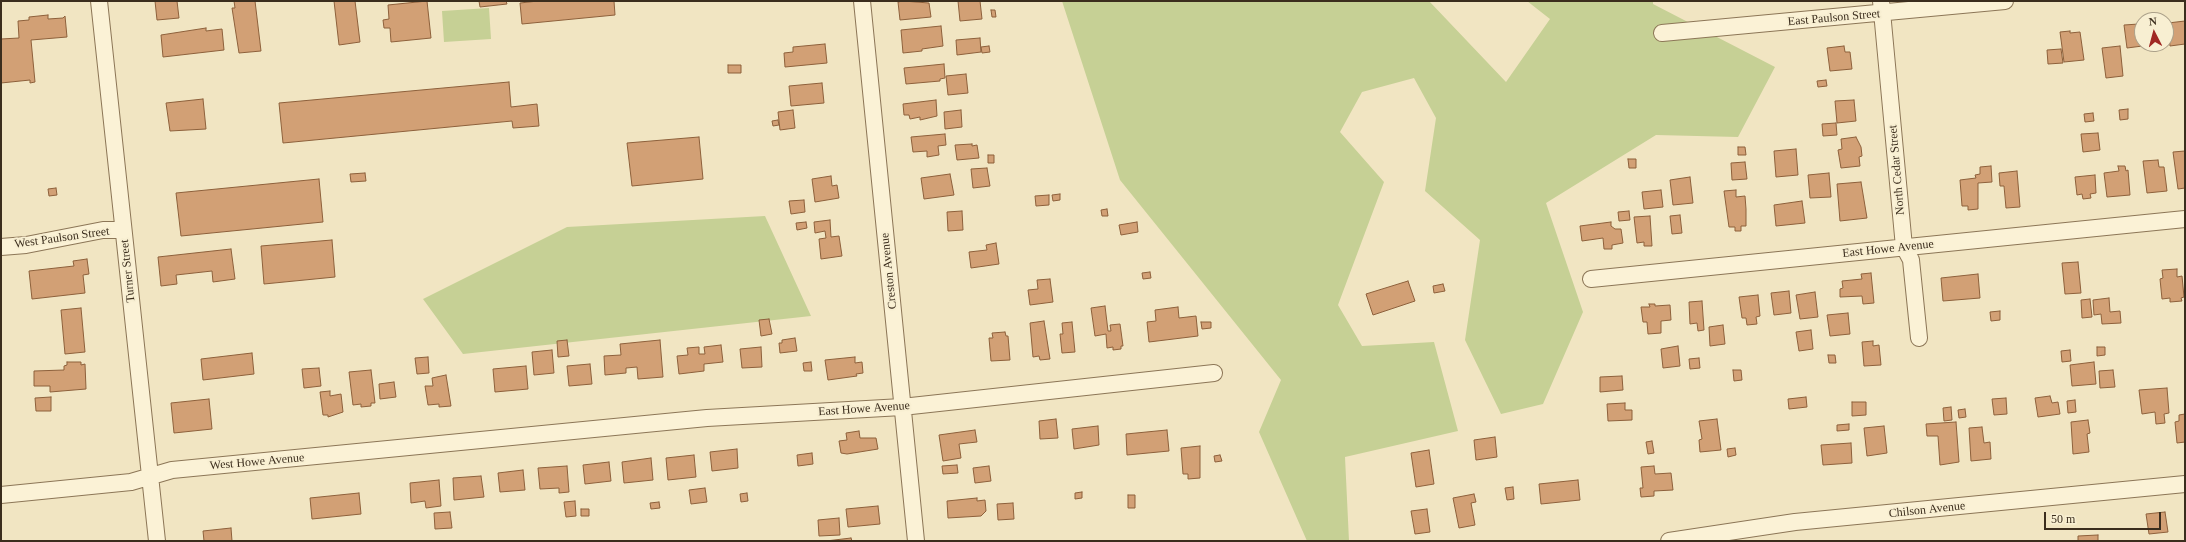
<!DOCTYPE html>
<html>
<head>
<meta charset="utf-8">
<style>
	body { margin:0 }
	#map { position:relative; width:2186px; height:542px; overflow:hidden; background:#f1e5c2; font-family:"Times New Roman",serif }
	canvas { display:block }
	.frame { position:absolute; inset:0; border:2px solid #3b2d1d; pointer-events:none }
	.north { position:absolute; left:2134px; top:12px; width:40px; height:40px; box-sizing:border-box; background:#f8efd2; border:1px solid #aca18a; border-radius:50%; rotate:354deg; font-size:11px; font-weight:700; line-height:16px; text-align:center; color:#3b2d1d }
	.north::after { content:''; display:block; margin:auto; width:14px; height:18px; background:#a02823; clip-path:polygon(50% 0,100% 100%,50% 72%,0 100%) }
	.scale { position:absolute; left:2044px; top:512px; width:117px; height:18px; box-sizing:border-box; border:2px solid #3b2d1d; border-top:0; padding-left:5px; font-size:12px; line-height:14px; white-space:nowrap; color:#3b2d1d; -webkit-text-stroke:3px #f8efd2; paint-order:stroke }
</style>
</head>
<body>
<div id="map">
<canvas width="2186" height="542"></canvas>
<div class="frame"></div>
<div class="north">N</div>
<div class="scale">50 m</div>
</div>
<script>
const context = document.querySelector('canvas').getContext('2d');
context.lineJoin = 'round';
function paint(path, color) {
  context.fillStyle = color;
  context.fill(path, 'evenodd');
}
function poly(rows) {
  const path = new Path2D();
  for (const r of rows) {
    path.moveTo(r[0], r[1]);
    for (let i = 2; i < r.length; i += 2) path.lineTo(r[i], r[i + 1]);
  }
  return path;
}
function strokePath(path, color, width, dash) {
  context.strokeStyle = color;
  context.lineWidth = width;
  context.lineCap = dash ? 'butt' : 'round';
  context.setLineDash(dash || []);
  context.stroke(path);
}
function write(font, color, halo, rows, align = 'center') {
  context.font = font + ' "Times New Roman",serif';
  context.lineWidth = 4;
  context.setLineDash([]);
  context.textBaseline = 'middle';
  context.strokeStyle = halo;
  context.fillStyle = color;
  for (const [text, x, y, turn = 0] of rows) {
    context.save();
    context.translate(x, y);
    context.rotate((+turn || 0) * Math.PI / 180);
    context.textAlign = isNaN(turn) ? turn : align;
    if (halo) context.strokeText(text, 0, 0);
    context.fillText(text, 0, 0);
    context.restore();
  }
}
const green = poly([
	[1062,1,1429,1,1506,82,1550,19,1527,1,1653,1,1653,4,1775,67,1738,137,1656,135,1546,203,1583,312,1543,404,1501,414,1465,340,1480,240,1425,191,1436,118,1414,78,1362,92,1340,132,1384,182,1338,305,1362,346,1434,342,1458,431,1345,457,1349,541,1307,541,1259,432,1281,380,1120,180],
	[489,8,491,39,444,42,442,11],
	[765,216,811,316,463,354,423,299,567,227]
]);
const building = poly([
	[155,1,177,1,179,18,157,20,155,1],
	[234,1,255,1,261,51,239,53,232,8,235,8,234,1],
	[334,1,355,1,360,42,339,45,334,1],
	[427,1,431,38,391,42,390,28,384,28,383,20,389,19,388,5,427,1],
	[479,1,506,1,507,4,480,7,479,1],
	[538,1,614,1,615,15,522,24,520,3,538,1],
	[903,1,929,3,931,17,900,20,898,2,903,1],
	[958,1,980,1,982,19,960,21,958,1],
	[991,10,995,10,996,17,992,17,991,10],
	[48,15,48,19,63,18,65,16,67,37,31,40,35,82,30,83,30,80,1,83,1,39,19,38,18,21,29,20,29,17,48,15],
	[2185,21,2185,44,2170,46,2169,37,2166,35,2166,33,2168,33,2168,23,2185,21],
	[2139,24,2139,26,2142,26,2142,44,2158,44,2127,48,2124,25,2139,24],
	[941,26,943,46,922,49,922,51,903,53,901,30,941,26],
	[206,28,206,31,222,29,224,50,163,57,161,35,206,28],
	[2070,31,2070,33,2080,32,2084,60,2064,62,2060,32,2070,31],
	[980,38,981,52,957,55,956,40,980,38],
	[825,44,827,63,785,67,784,53,793,52,793,47,825,44],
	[989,46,990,52,982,53,981,47,989,46],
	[1844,46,1845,52,1850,52,1852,69,1830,71,1827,48,1844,46],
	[2120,46,2123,76,2106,78,2102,48,2120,46],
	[2061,49,2063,63,2048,64,2047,50,2061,49],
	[944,64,945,78,940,79,940,81,906,84,904,68,944,64],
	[728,65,741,65,741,73,728,73,728,65],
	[966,74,968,93,948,95,946,76,966,74],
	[1826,80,1827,86,1818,87,1817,81,1826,80],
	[509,82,511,107,537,104,539,126,513,128,512,121,283,143,279,103,509,82],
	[822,83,824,103,791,106,789,86,822,83],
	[203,99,206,129,170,131,166,103,203,99],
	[936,100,937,116,920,120,920,117,910,119,909,115,904,115,903,104,936,100],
	[1854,100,1856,121,1837,123,1835,101,1854,100],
	[2128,109,2128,119,2120,120,2119,110,2128,109],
	[793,110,795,128,780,130,778,112,793,110],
	[961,110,962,127,945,129,944,112,961,110],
	[2093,113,2094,121,2085,122,2084,114,2093,113],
	[778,120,779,125,773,126,772,121,778,120],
	[1836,123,1837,135,1823,136,1822,124,1836,123],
	[2098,133,2100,150,2083,152,2081,134,2098,133],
	[945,134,946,145,938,146,939,155,927,157,927,151,913,152,911,137,945,134],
	[699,137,703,179,632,186,627,143,699,137],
	[1856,137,1861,147,1862,156,1859,157,1860,166,1841,168,1838,150,1842,149,1841,139,1856,137],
	[972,144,972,146,977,145,979,158,957,160,955,145,972,144],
	[1738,147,1745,147,1746,155,1738,155,1738,147],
	[1796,149,1798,175,1776,177,1774,151,1796,149],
	[2185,151,2185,188,2178,189,2173,152,2185,151],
	[988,155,994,155,994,163,988,163,988,155],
	[1628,159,1636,159,1636,168,1629,168,1628,159],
	[2158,160,2159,167,2164,167,2167,191,2147,193,2143,161,2158,160],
	[1745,162,1747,179,1732,180,1731,163,1745,162],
	[1991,166,1992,182,1978,183,1978,209,1968,210,1968,206,1962,206,1960,180,1976,178,1975,175,1980,174,1980,167,1991,166],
	[2118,166,2125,166,2126,171,2128,170,2130,195,2107,197,2104,173,2119,171,2118,166],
	[987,168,990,186,973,188,971,169,987,168],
	[2017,171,2020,207,2006,208,2004,186,2000,186,1999,173,2017,171],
	[365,173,366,181,351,182,350,174,365,173],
	[1829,173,1831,197,1810,198,1808,175,1829,173],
	[950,174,954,195,924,199,921,178,950,174],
	[2095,175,2096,193,2090,194,2091,198,2083,199,2082,194,2077,195,2075,177,2095,175],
	[831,176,832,186,837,185,839,198,815,202,812,179,831,176],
	[1690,177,1693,203,1673,205,1670,180,1690,177],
	[319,179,323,222,181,236,176,193,319,179],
	[1861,182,1867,218,1840,221,1837,184,1861,182],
	[56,188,57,195,49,196,48,189,56,188],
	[1661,190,1663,207,1644,209,1642,192,1661,190],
	[1736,190,1736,197,1745,196,1746,209,1746,226,1741,226,1741,231,1735,231,1735,227,1729,227,1724,191,1736,190],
	[1060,194,1060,200,1053,201,1052,195,1060,194],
	[1049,195,1049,205,1036,206,1035,196,1049,195],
	[804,200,805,212,791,214,789,201,804,200],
	[1802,201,1805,223,1776,226,1774,205,1802,201],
	[1107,209,1108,216,1102,216,1101,210,1107,209],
	[962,211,963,230,948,231,947,212,962,211],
	[1629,211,1630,220,1619,221,1618,212,1629,211],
	[1680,215,1682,233,1672,234,1670,216,1680,215],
	[1650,216,1652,246,1644,246,1644,242,1637,243,1634,217,1650,216],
	[830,220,831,237,839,236,842,256,821,259,819,239,826,238,825,231,815,233,814,222,830,220],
	[806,222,807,228,797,230,796,223,806,222],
	[1137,222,1138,232,1121,235,1119,225,1137,222],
	[1611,222,1611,226,1615,229,1621,229,1623,243,1612,245,1612,249,1604,249,1603,238,1582,241,1580,226,1611,222],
	[332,240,335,277,264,284,261,246,332,240],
	[996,243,999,264,971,268,969,252,987,250,986,245,996,243],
	[231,249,235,279,213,282,212,271,176,275,177,284,161,286,158,257,231,249],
	[87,259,89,274,83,275,85,293,32,299,29,271,74,266,73,261,87,259],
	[2078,262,2081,293,2065,294,2062,263,2078,262],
	[2177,269,2177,277,2182,276,2184,297,2181,298,2182,301,2170,302,2170,298,2162,299,2160,279,2163,278,2162,270,2177,269],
	[1150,272,1151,278,1143,279,1142,273,1150,272],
	[1871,273,1874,303,1863,304,1862,296,1840,297,1840,289,1843,288,1842,281,1862,279,1861,274,1871,273],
	[1978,274,1980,298,1943,301,1941,278,1978,274],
	[1050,279,1053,302,1030,305,1028,290,1038,289,1037,280,1050,279],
	[1408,281,1415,301,1373,315,1366,294,1408,281],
	[1443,284,1445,291,1434,293,1433,286,1443,284],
	[1789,291,1791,313,1774,315,1771,293,1789,291],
	[1815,292,1818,317,1800,319,1796,295,1815,292],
	[1758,295,1760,316,1756,317,1757,324,1747,325,1746,318,1742,318,1739,297,1758,295],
	[2109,298,2110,312,2120,311,2121,323,2102,324,2101,314,2094,315,2093,300,2109,298],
	[2090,299,2092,317,2082,318,2081,300,2090,299],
	[1702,301,1704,330,1698,331,1697,323,1690,324,1689,302,1702,301],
	[1649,304,1655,304,1655,306,1670,305,1671,320,1661,321,1661,333,1648,334,1647,322,1643,322,1641,307,1650,307,1649,304],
	[1105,306,1108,331,1111,331,1110,325,1120,324,1123,346,1121,346,1121,349,1113,350,1113,347,1107,348,1106,334,1095,336,1091,308,1105,306],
	[1178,307,1179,318,1196,316,1198,336,1149,342,1147,322,1156,321,1155,310,1178,307],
	[81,308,85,352,65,354,61,310,81,308],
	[2000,311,2000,320,1991,321,1990,312,2000,311],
	[1848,313,1850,334,1830,336,1827,315,1848,313],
	[769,319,772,334,761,336,759,320,769,319],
	[1044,321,1050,359,1040,360,1039,356,1033,357,1030,323,1044,321],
	[1072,322,1075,352,1062,353,1060,334,1063,334,1062,323,1072,322],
	[1201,322,1211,322,1211,328,1202,329,1201,322],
	[1723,325,1725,344,1710,346,1709,327,1723,325],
	[1811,330,1813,349,1799,351,1796,332,1811,330],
	[1005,332,1006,336,1008,336,1010,360,991,361,989,338,993,338,992,333,1005,332],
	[795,338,797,351,780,353,779,343,782,343,782,340,795,338],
	[567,340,569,356,558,357,557,341,567,340],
	[660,340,663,377,638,379,637,367,626,368,626,373,605,375,604,356,621,355,620,344,660,340],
	[1873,341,1873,346,1879,345,1881,365,1864,366,1862,342,1873,341],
	[721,345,723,362,704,364,704,371,679,374,677,356,688,355,687,348,699,347,699,354,705,354,704,347,721,345],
	[1678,346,1680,366,1663,368,1661,349,1678,346],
	[761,347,762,367,742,368,740,349,761,347],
	[2097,347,2105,347,2105,355,2097,356,2097,347],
	[552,350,554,373,534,375,532,352,552,350],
	[2070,350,2071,361,2062,362,2061,351,2070,350],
	[252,353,254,374,203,380,201,359,252,353],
	[1828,355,1835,355,1836,363,1829,363,1828,355],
	[428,357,429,373,417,374,415,358,428,357],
	[855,357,855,363,862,362,863,373,856,374,857,376,828,380,825,360,855,357],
	[1699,358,1700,368,1690,369,1689,359,1699,358],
	[67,362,81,362,81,365,85,364,86,389,50,392,50,386,34,386,34,371,64,370,64,366,67,365,67,362],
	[811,362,812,371,804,371,803,363,811,362],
	[2094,362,2096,384,2072,386,2070,365,2094,362],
	[590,364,592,384,569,386,567,366,590,364],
	[526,366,528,389,495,392,493,369,526,366],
	[319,368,321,386,304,388,302,369,319,368],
	[371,370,375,403,371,403,371,406,361,407,361,404,353,405,349,372,371,370],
	[1733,370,1741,370,1742,380,1734,381,1733,370],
	[2113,370,2115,387,2100,388,2099,371,2113,370],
	[446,375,451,406,439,407,439,404,428,405,425,386,433,386,432,378,446,375],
	[1622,376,1623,390,1600,392,1600,377,1622,376],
	[394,382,396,397,380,399,379,384,394,382],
	[2167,388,2169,413,2164,414,2165,423,2156,424,2155,412,2142,414,2139,390,2167,388],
	[330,391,330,396,341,394,343,412,328,417,328,415,323,415,320,392,330,391],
	[2050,396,2052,403,2058,402,2060,414,2038,417,2035,398,2050,396],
	[51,397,51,411,36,411,35,398,51,397],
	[1806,397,1807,407,1789,409,1788,399,1806,397],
	[2006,398,2007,414,1994,415,1992,399,2006,398],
	[209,399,212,429,174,433,171,403,209,399],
	[2075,400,2076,412,2068,413,2067,401,2075,400],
	[1852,402,1866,402,1866,415,1852,416,1852,402],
	[1625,403,1625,410,1632,410,1632,420,1608,421,1607,404,1625,403],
	[1951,407,1952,420,1944,421,1943,408,1951,407],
	[1965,409,1966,417,1959,418,1958,410,1965,409],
	[2185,414,2185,442,2177,443,2175,422,2179,421,2179,415,2185,414],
	[1056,419,1058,438,1040,439,1039,421,1056,419],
	[1717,419,1721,450,1700,452,1699,440,1702,439,1699,421,1717,419],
	[2088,420,2090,433,2087,434,2089,452,2073,454,2071,422,2088,420],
	[1956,422,1959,462,1940,465,1938,436,1927,436,1926,424,1956,422],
	[1849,424,1849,430,1837,431,1837,425,1849,424],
	[1098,426,1099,445,1074,449,1072,429,1098,426],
	[1884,426,1887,453,1867,456,1864,428,1884,426],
	[1982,427,1984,443,1990,442,1991,459,1971,461,1969,428,1982,427],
	[975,430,977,442,959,444,961,458,943,461,939,435,975,430],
	[1167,430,1169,451,1127,455,1126,434,1167,430],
	[859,431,860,438,876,438,878,449,847,454,841,453,839,441,847,440,846,433,859,431],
	[1495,437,1497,457,1476,460,1474,440,1495,437],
	[1652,441,1654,453,1648,454,1646,442,1652,441],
	[1851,443,1852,463,1823,465,1821,445,1851,443],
	[1200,446,1200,478,1188,479,1188,474,1183,474,1181,448,1200,446],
	[1735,448,1736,455,1728,457,1727,449,1735,448],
	[737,449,738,468,712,471,710,452,737,449],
	[1429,450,1434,484,1416,487,1411,453,1429,450],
	[812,453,813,464,798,466,797,455,812,453],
	[694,455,696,477,668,480,666,458,694,455],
	[1220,455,1222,461,1215,462,1214,456,1220,455],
	[651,458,653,480,624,483,622,462,651,458],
	[609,462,611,481,585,484,583,465,609,462],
	[957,465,958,473,943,474,942,466,957,465],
	[567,466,569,492,559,493,559,488,540,489,538,468,567,466],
	[989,466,991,481,975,483,973,468,989,466],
	[1654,466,1655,474,1671,473,1673,490,1654,491,1654,496,1641,497,1640,488,1643,488,1641,467,1654,466],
	[523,470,525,490,500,492,498,473,523,470],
	[481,476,484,497,454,500,453,478,481,476],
	[439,480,441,506,426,508,425,501,411,503,410,483,439,480],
	[1578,480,1580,500,1541,504,1539,484,1578,480],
	[1513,487,1514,499,1507,500,1505,488,1513,487],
	[705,488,707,502,691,504,689,490,705,488],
	[1082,492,1082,498,1075,499,1075,493,1082,492],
	[359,493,361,514,312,519,310,498,359,493],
	[747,493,748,501,741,502,740,494,747,493],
	[1474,494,1476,502,1471,503,1475,525,1459,528,1453,498,1474,494],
	[1128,495,1135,495,1135,508,1128,508,1128,495],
	[977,498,977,501,985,500,986,511,981,516,948,518,947,501,977,498],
	[575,501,576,516,566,517,564,502,575,501],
	[659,502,660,508,651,509,650,503,659,502],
	[1013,503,1014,519,998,520,997,504,1013,503],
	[878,506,880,524,848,527,846,509,878,506],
	[581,509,589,509,589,516,581,516,581,509],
	[1427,509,1430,532,1415,534,1411,511,1427,509],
	[450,512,452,528,435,529,434,513,450,512],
	[2165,512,2168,532,2149,534,2146,514,2165,512],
	[839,518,840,535,819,536,818,520,839,518],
	[231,528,232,541,204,541,203,531,231,528],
	[2098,535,2098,541,2078,541,2078,536,2098,535],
	[851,538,852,541,826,541,851,538]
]);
const minor = poly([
	[99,1,157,541],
	[862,1,916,541],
	[1881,1,1904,247,1911,260,1919,338],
	[1662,33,2005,1],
	[1,247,26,245,103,230,123,230],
	[1591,279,2185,219],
	[1,495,131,482,172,470,707,418,902,407,1214,373],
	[1669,541,1795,522,2185,484]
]);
const streetNames = [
	["East Paulson Street",1834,18,-5],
	["North Cedar Street",1897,170,-95],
	["West Paulson Street",62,238,-8],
	["East Howe Avenue",1888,249,-6],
	["Turner Street",128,271,-96],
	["Creston Avenue",889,271,-96],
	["East Howe Avenue",864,409,-4],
	["West Howe Avenue",257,462,-5],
	["Chilson Avenue",1927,510,-6]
];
paint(green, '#c6d095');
paint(building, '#d2a075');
strokePath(building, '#8d603b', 1);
strokePath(minor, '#8c7657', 18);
strokePath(minor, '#fbf2d6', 16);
write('12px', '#3b2d1d', '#f8efd2', streetNames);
</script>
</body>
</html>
